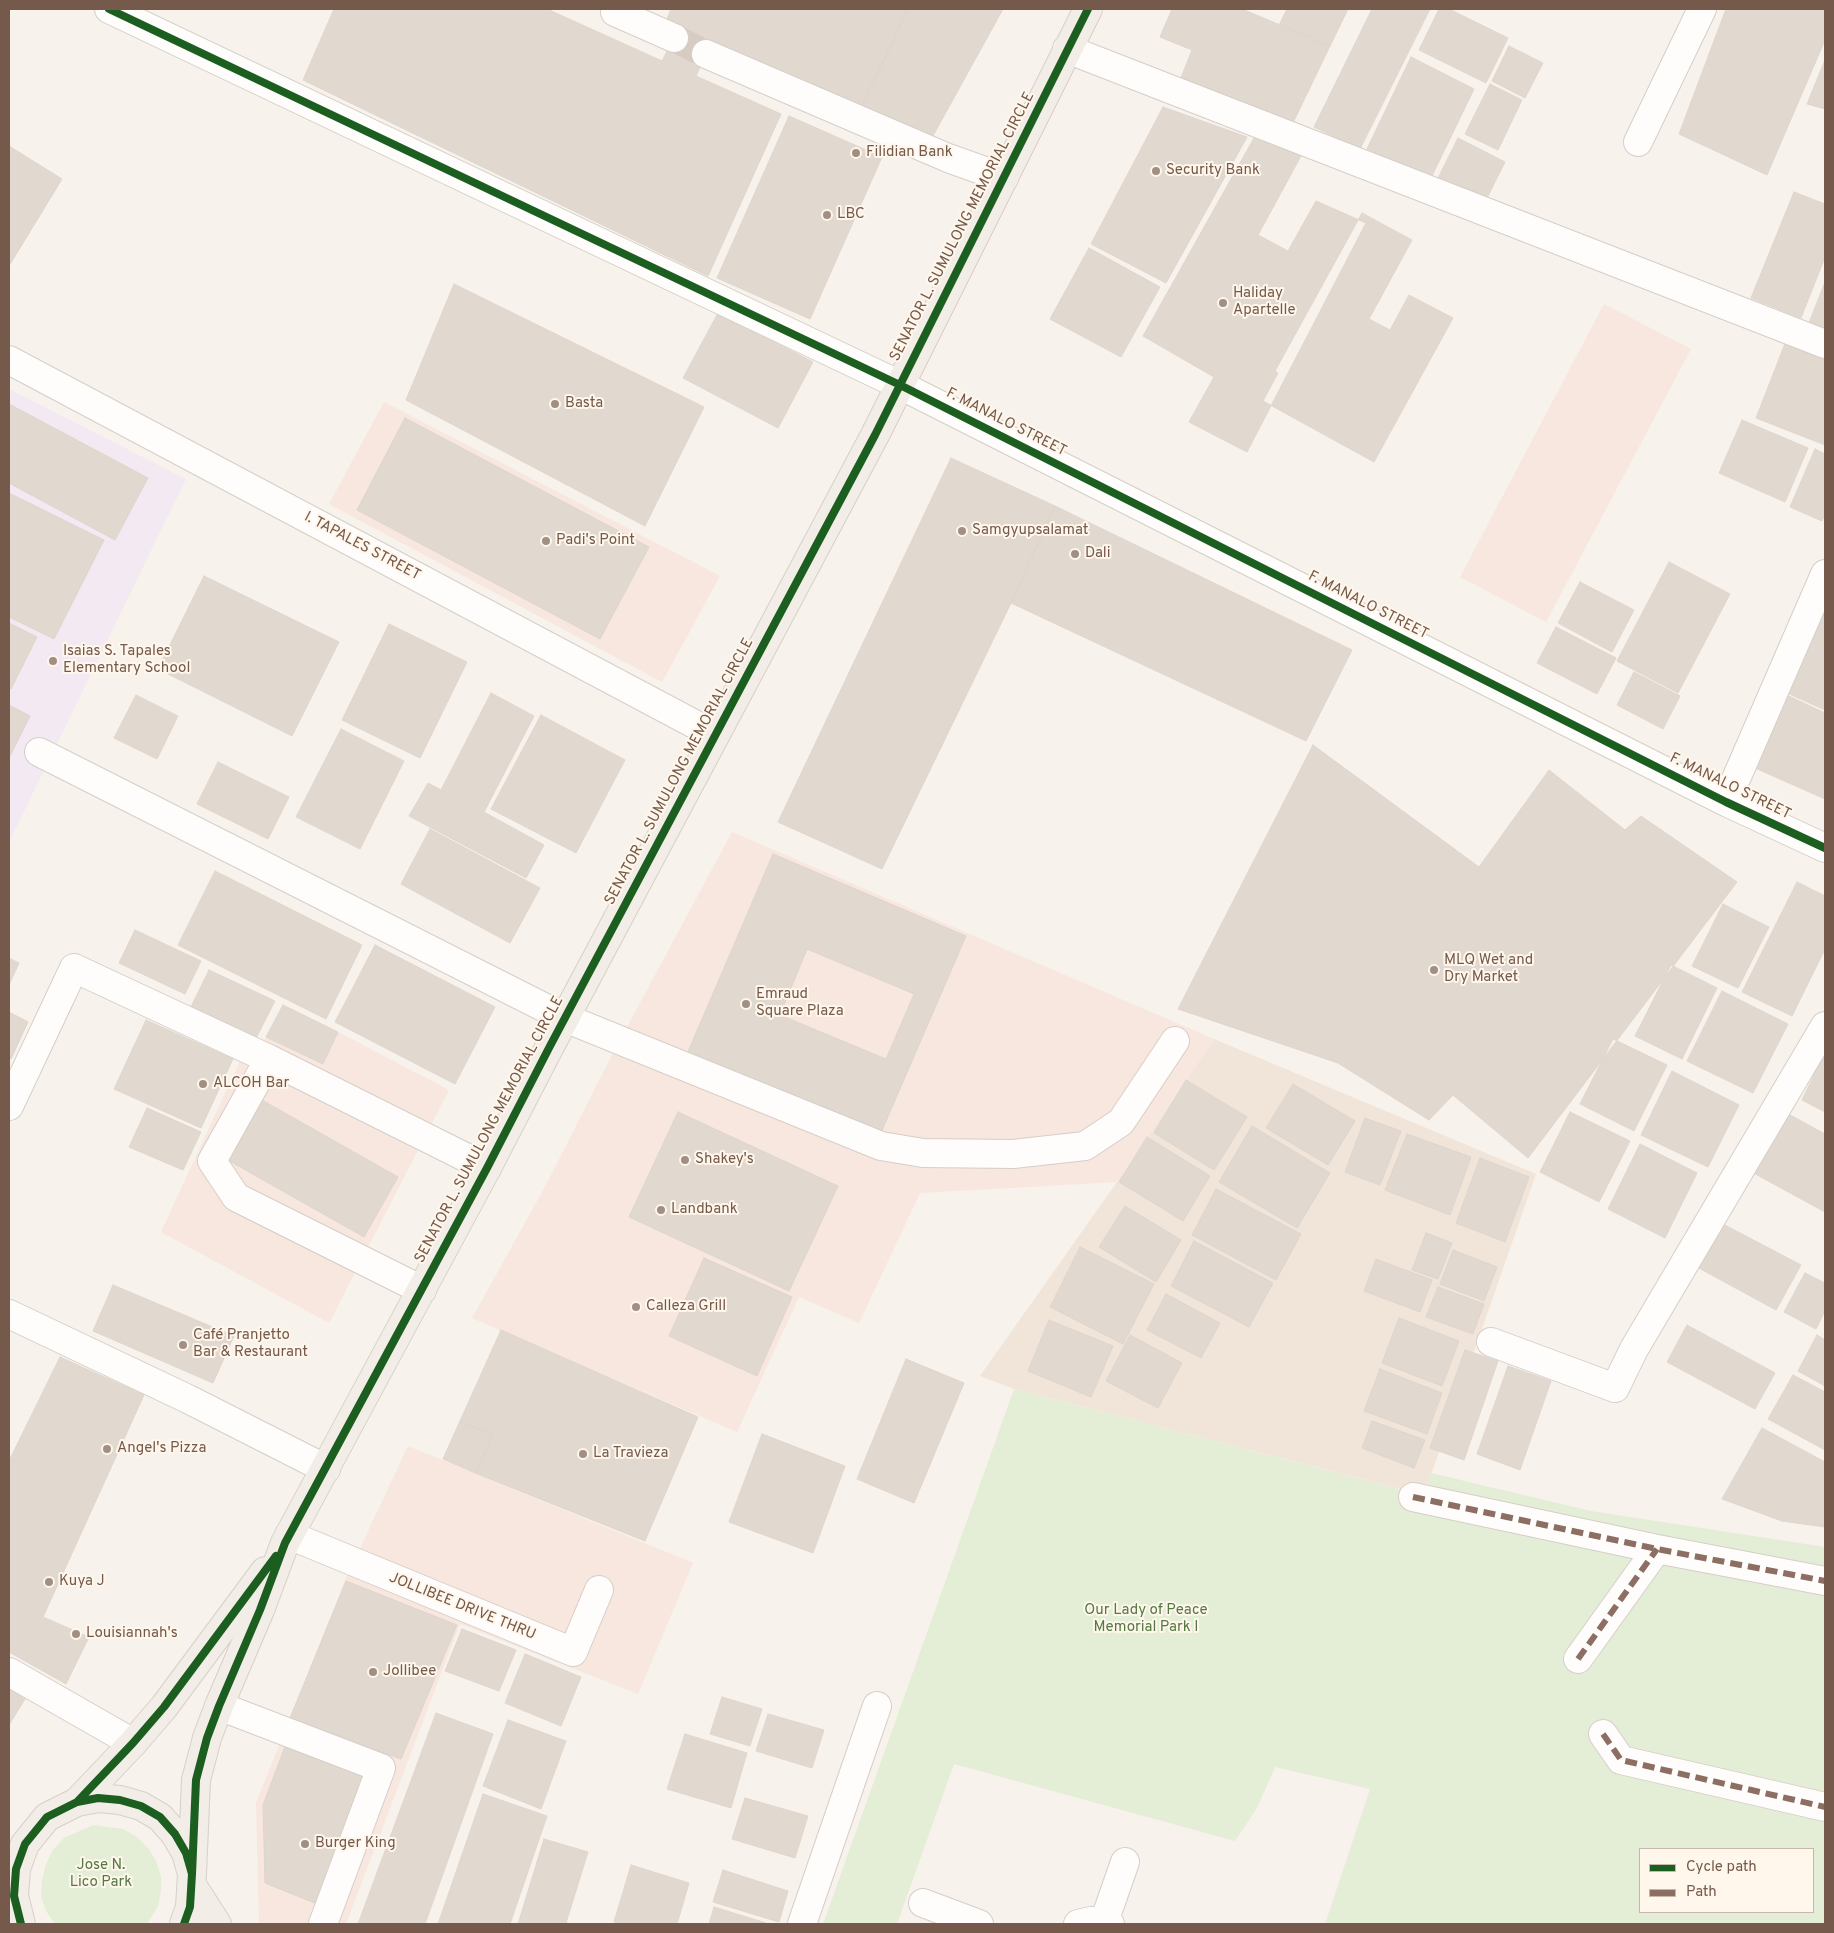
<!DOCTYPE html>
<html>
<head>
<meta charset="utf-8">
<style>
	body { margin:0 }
	#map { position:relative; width:1834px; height:1933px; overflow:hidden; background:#f7f2eb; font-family:Overpass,sans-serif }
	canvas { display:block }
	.frame { position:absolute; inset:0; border:10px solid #75594b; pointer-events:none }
	.legend { position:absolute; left:1639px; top:1848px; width:175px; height:65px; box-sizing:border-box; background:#fff7ec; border:1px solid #c8b8ac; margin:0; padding:6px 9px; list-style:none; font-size:15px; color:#75594b }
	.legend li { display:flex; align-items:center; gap:10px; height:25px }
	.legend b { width:25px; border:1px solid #c8b8ac }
</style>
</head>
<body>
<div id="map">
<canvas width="1834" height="1933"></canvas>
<div class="frame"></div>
<ul class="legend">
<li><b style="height:6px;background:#1b5e20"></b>Cycle path</li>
<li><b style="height:6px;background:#8d6e63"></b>Path</li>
</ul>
</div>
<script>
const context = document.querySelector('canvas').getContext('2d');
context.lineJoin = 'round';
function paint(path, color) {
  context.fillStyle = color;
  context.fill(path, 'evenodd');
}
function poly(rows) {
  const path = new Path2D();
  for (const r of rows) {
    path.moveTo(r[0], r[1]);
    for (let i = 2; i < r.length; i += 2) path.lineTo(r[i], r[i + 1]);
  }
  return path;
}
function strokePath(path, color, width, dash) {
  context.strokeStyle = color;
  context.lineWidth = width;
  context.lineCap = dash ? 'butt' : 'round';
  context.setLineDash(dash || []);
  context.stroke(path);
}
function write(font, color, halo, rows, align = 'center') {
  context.font = font + ' Overpass,sans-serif';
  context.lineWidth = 4;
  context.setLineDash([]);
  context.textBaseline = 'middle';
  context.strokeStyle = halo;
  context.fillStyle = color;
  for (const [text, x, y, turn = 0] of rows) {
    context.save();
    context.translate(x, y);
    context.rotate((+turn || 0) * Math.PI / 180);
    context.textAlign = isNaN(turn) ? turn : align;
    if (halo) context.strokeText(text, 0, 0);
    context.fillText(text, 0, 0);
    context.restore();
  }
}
const residential = poly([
	[1214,1039,1536,1174,1424,1495,1014,1389,980,1376,1117,1182]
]);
const commercial = poly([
	[1604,304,1691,349,1546,622,1460,577],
	[384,402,720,576,662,682,329,504],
	[732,832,1214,1039,1117,1182,920,1193,859,1323,799,1297,737,1432,472,1318,547,1183,612,1055],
	[338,1032,449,1090,329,1323,161,1232,240,1061,251,1067,266,1037,323,1064],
	[408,1446,693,1563,638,1694,460,1624,346,1924,259,1924,256,1803,346,1578]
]);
const education = poly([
	[9,389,186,479,9,842]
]);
const green = poly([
	[1014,1389,1423,1495,1431,1473,1591,1511,1825,1547,1825,1924,1325,1924,1370,1789,1275,1767,1257,1808,1235,1841,954,1764,897,1924,823,1924],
	[1640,1849,1813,1849,1813,1912,1640,1912],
	[93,1825,123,1829,137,1837,148,1848,156,1861,161,1876,161,1892,158,1906,147,1924,55,1924,46,1911,41,1896,42,1880,46,1864,53,1850,64,1838]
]);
const building = poly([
	[334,9,547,9,662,61,676,34,707,51,696,76,781,114,708,276,303,80,334,9],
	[671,9,908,9,858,115,707,51,663,29,671,9],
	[908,9,1003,9,929,143,858,115,908,9],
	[1172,9,1242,9,1330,46,1291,127,1179,83,1192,50,1160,37,1172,9],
	[1287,9,1348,9,1330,46,1279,25,1287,9],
	[1372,9,1430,9,1360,149,1314,127,1372,9],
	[1439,9,1449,9,1508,38,1486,83,1419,50,1439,9],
	[1726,9,1825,9,1825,40,1767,175,1679,134,1726,9],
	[1509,46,1543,63,1525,98,1492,81,1509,46],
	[1411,57,1474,89,1430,180,1367,149,1411,57],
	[1825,60,1825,109,1807,104,1825,60],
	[1490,84,1522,100,1498,150,1465,134,1490,84],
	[1163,107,1247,137,1166,283,1091,244,1163,107],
	[789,116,882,157,810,319,717,278,789,116],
	[1254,138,1301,156,1258,235,1288,251,1316,201,1366,223,1247,452,1189,422,1214,377,1143,336,1254,138],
	[1458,138,1505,162,1485,202,1438,178,1458,138],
	[9,146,62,179,9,266,9,146],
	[1794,192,1825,204,1825,257,1801,318,1751,298,1794,192],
	[1362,213,1412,240,1369,319,1390,330,1409,295,1453,318,1374,462,1263,401,1278,373,1275,371,1362,213],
	[1089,248,1160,287,1121,357,1050,319,1089,248],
	[1825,282,1825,330,1809,323,1825,282],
	[454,284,704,407,645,526,406,400,454,284],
	[718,313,813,362,778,428,683,378,718,313],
	[1786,341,1825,357,1825,445,1756,418,1786,341],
	[9,404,148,478,115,540,9,483,9,404],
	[405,418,649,547,600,639,357,510,405,418],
	[1742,420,1808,448,1785,502,1719,473,1742,420],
	[1815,449,1825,454,1825,514,1822,521,1790,507,1815,449],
	[951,458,1055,506,1011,603,882,869,778,822,951,458],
	[9,493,104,540,54,639,9,617,9,493],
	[1055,506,1352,650,1306,741,1011,603,1055,506],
	[1669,562,1730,594,1678,693,1617,661,1669,562],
	[204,576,339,642,292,736,158,669,204,576],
	[1580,582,1634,610,1612,652,1558,623,1580,582],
	[1825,604,1825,710,1785,692,1825,604],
	[9,623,37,637,11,689,9,688,9,623],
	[389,624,467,662,420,758,342,720,389,624],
	[1556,627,1616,658,1597,694,1537,663,1556,627],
	[1634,672,1680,696,1663,729,1617,705,1634,672],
	[1778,691,1825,713,1825,799,1746,764,1778,691],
	[491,693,534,716,484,812,544,845,526,878,409,816,428,783,441,790,491,693],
	[136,695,178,716,157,759,114,738,136,695],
	[9,705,30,716,9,758,9,705],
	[541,715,625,760,576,853,491,809,541,715],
	[341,729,404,761,360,849,296,817,341,729],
	[1313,745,1479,867,1549,770,1625,830,1641,816,1737,882,1528,1158,1453,1095,1429,1120,1338,1063,1178,1009,1313,745],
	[218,762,289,797,268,839,197,804,218,762],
	[430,829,540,888,510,943,401,884,430,829],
	[773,854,966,936,880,1135,687,1054,773,854],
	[807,949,914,994,886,1059,780,1015,807,949],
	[215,871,362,945,326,1019,178,945,215,871],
	[1797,882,1825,896,1825,949,1792,1016,1742,992,1797,882],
	[1723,904,1769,927,1738,988,1692,966,1723,904],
	[135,930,201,961,185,994,119,963,135,930],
	[375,945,495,1007,455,1084,335,1022,375,945],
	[9,958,19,963,9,985,9,958],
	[1671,965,1717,988,1682,1059,1635,1036,1671,965],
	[209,970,275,1001,255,1040,190,1009,209,970],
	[1722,991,1788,1024,1753,1093,1687,1061,1722,991],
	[283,1005,338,1032,323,1064,266,1037,283,1005],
	[9,1012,28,1022,11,1059,9,1058,9,1012],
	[146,1020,233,1059,201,1128,114,1089,146,1020],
	[1613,1039,1667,1065,1634,1131,1580,1104,1613,1039],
	[1825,1052,1825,1112,1802,1100,1825,1052],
	[1672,1071,1739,1105,1708,1167,1641,1135,1672,1071],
	[1186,1080,1247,1117,1214,1170,1154,1133,1186,1080],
	[1293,1084,1355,1121,1328,1165,1266,1128,1293,1084],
	[253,1095,398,1177,364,1237,219,1155,253,1095],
	[147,1108,201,1132,183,1170,129,1147,147,1108],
	[1781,1110,1825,1134,1825,1212,1748,1170,1781,1110],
	[678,1112,838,1186,789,1291,629,1217,678,1112],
	[1570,1112,1630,1141,1599,1202,1540,1172,1570,1112],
	[1365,1118,1401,1131,1380,1185,1345,1172,1365,1118],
	[1252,1126,1330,1173,1297,1228,1219,1182,1252,1126],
	[1407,1134,1471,1157,1450,1215,1385,1190,1407,1134],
	[1147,1137,1210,1176,1183,1221,1119,1182,1147,1137],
	[1640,1144,1697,1173,1665,1238,1608,1209,1640,1144],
	[1480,1158,1529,1177,1505,1242,1456,1223,1480,1158],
	[1216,1189,1301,1234,1276,1280,1192,1235,1216,1189],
	[1125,1206,1181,1240,1156,1282,1099,1247,1125,1206],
	[1721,1223,1801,1265,1776,1310,1697,1267,1721,1223],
	[1426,1233,1452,1243,1438,1279,1412,1270,1426,1233],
	[1194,1241,1273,1283,1249,1327,1171,1286,1194,1241],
	[1080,1247,1154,1284,1123,1344,1050,1307,1080,1247],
	[1453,1250,1497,1267,1484,1301,1440,1284,1453,1250],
	[704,1258,792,1297,757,1376,669,1336,704,1258],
	[1376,1259,1432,1280,1420,1312,1364,1291,1376,1259],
	[1805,1273,1825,1283,1825,1311,1816,1329,1784,1312,1805,1273],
	[113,1285,234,1336,213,1383,93,1331,113,1285],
	[1438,1287,1484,1304,1473,1334,1426,1317,1438,1287],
	[1166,1294,1220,1323,1201,1358,1147,1330,1166,1294],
	[1399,1318,1459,1341,1442,1386,1382,1363,1399,1318],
	[1049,1320,1113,1346,1091,1397,1028,1371,1049,1320],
	[1687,1325,1775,1373,1755,1409,1667,1362,1687,1325],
	[501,1330,698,1417,645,1541,475,1473,493,1435,460,1421,501,1330],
	[1130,1335,1182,1363,1158,1408,1106,1381,1130,1335],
	[1817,1335,1825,1340,1825,1386,1798,1371,1817,1335],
	[1465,1350,1498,1361,1464,1460,1430,1448,1465,1350],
	[60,1357,144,1395,43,1617,89,1637,66,1684,9,1652,9,1461,60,1357],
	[906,1359,964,1383,914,1503,857,1479,906,1359],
	[1508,1366,1551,1381,1520,1470,1477,1454,1508,1366],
	[1380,1369,1442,1393,1427,1434,1364,1411,1380,1369],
	[1793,1375,1825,1392,1825,1450,1768,1419,1793,1375],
	[460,1421,493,1435,475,1473,443,1459,460,1421],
	[1372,1421,1425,1440,1414,1468,1362,1448,1372,1421],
	[1762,1428,1825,1462,1825,1527,1782,1521,1722,1499,1762,1428],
	[762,1434,845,1466,813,1553,729,1522,762,1434],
	[346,1581,457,1625,401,1759,290,1718,346,1581],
	[462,1629,516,1650,499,1691,445,1671,462,1629],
	[525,1654,581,1677,561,1726,505,1703,525,1654],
	[9,1689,25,1699,9,1725,9,1689],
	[722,1697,762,1709,750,1746,710,1734,722,1697],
	[436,1713,493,1734,425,1924,358,1924,436,1713],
	[768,1714,824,1730,812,1768,756,1751,768,1714],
	[508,1720,566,1741,541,1809,483,1786,508,1720],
	[685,1734,747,1753,731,1808,667,1789,685,1734],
	[286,1744,371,1776,322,1906,265,1883,263,1805,286,1744],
	[483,1794,547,1816,510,1924,438,1924,483,1794],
	[745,1798,808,1816,795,1858,732,1839,745,1798],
	[544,1839,588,1852,566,1923,571,1924,518,1924,544,1839],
	[631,1865,689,1883,677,1924,622,1924,614,1922,631,1865],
	[723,1870,788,1891,779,1922,713,1902,723,1870],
	[714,1907,766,1923,709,1924,714,1907]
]);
const minorTunnel = poly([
	[674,38,706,54]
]);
const minor = poly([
	[109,9,900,385,1726,802,1825,848],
	[615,12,674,38],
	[1067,49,1825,344],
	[706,54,948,158,1004,178],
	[1638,142,1702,9],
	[9,360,715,735],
	[39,752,565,1018,881,1146,923,1153,1013,1154,1085,1146,1121,1122,1175,1041],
	[1726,802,1825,574],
	[269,1059,212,1161,236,1197,422,1290],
	[9,1106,74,968,269,1059,487,1168],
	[9,1314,188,1399,326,1469],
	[1491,1342,1615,1388,1634,1349,1825,1026],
	[1413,1497,1657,1549,1825,1581],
	[289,1535,573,1652,599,1590],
	[1578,1659,1657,1549],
	[9,1672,133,1743],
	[219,1706,381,1768,323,1924],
	[1603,1734,1621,1760,1825,1807],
	[923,1903,979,1924],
	[1104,1922,1125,1862],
	[802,1924,877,1706],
	[1078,1924,1091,1921,1104,1922,1110,1924]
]);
const major = poly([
	[77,1802,133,1743,164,1707,265,1571],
	[192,1874,196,1780,207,1738,219,1706,260,1610,285,1543,487,1168,550,1046,875,435,1088,9],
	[192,1885,217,1924],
	[21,1924,14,1896,16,1869,25,1844,47,1817,77,1802,98,1798,120,1800,141,1806,160,1817,175,1834,186,1853,192,1874,190,1907,184,1924]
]);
const quiet = poly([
	[1413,1497,1657,1549,1825,1581],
	[1578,1659,1657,1549],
	[1603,1734,1621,1760,1825,1807]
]);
const cycleway = poly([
	[109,9,900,385,1726,802,1825,848],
	[77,1802,133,1743,164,1707,276,1556],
	[192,1874,196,1780,207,1738,219,1706,260,1610,285,1543,487,1168,550,1046,875,435,1088,9],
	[21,1924,14,1896,16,1869,25,1844,47,1817,77,1802,98,1798,120,1800,141,1806,160,1817,175,1834,186,1853,192,1874,190,1907,184,1924]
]);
const markers = [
	[856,153,5,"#a28f83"],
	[1156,171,5,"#a28f83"],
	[827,215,5,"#a28f83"],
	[1223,303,5,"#a28f83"],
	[555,404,5,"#a28f83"],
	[962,531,5,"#a28f83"],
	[546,541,5,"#a28f83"],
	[1075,554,5,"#a28f83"],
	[53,661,5,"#a28f83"],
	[1434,970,5,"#a28f83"],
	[746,1004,5,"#a28f83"],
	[203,1084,5,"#a28f83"],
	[685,1160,5,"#a28f83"],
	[661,1210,5,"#a28f83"],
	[636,1307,5,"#a28f83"],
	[183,1345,5,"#a28f83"],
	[107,1449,5,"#a28f83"],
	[583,1454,5,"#a28f83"],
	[49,1582,5,"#a28f83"],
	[76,1634,5,"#a28f83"],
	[373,1672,5,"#a28f83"],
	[305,1844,5,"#a28f83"]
];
const poiNames = [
	["Filidian Bank",866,153],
	["Security Bank",1166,171],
	["LBC",837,215],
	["Haliday",1233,294],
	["Apartelle",1233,311],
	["Basta",565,404],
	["Samgyupsalamat",972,531],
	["Padi's Point",556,541],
	["Dali",1085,554],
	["Isaias S. Tapales",63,652],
	["Elementary School",63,669],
	["MLQ Wet and",1444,961],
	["Dry Market",1444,978],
	["Emraud",756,995],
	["Square Plaza",756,1012],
	["ALCOH Bar",213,1084],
	["Shakey's",695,1160],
	["Landbank",671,1210],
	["Calleza Grill",646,1307],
	["Café Pranjetto",193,1336],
	["Bar & Restaurant",193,1353],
	["Angel's Pizza",117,1449],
	["La Travieza",593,1454],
	["Kuya J",59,1582],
	["Louisiannah's",86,1634],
	["Jollibee",383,1672],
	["Burger King",315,1844]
];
const streetNames = [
	["SENATOR L. SUMULONG MEMORIAL CIRCLE",963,227,-63],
	["F. MANALO STREET",1006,423,27],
	["I. TAPALES STREET",362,547,28],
	["F. MANALO STREET",1368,606,27],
	["SENATOR L. SUMULONG MEMORIAL CIRCLE",680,772,-62],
	["F. MANALO STREET",1730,787,26],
	["SENATOR L. SUMULONG MEMORIAL CIRCLE",490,1130,-62],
	["JOLLIBEE DRIVE THRU",462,1607,22]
];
const parkNames = [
	["Our Lady of Peace",1146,1611],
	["Memorial Park I",1146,1628],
	["Jose N.",101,1866],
	["Lico Park",101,1883]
];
paint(residential, '#f0e5d8');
paint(commercial, '#f7e7df');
paint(education, '#f3e9f2');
paint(green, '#e4eed6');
paint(building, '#e1d8d0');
strokePath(building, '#e0d5cd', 1);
strokePath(minorTunnel, '#d6ccc3', 28, [28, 14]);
strokePath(minor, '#d6cec8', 30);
strokePath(major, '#d8cfca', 30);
strokePath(minor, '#fefdfc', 28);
strokePath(major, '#f2ede6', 28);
strokePath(quiet, '#8d6e63', 6, [12, 6]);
strokePath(cycleway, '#1b5e20', 8);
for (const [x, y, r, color] of markers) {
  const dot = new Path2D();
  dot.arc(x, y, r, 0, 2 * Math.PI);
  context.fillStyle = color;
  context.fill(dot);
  strokePath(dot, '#fff7ec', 2);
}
write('15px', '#75594b', '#fff7ec', poiNames, 'left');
write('15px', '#75594b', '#fff7ec', streetNames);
write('15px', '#547a42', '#fff7ec', parkNames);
</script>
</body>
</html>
